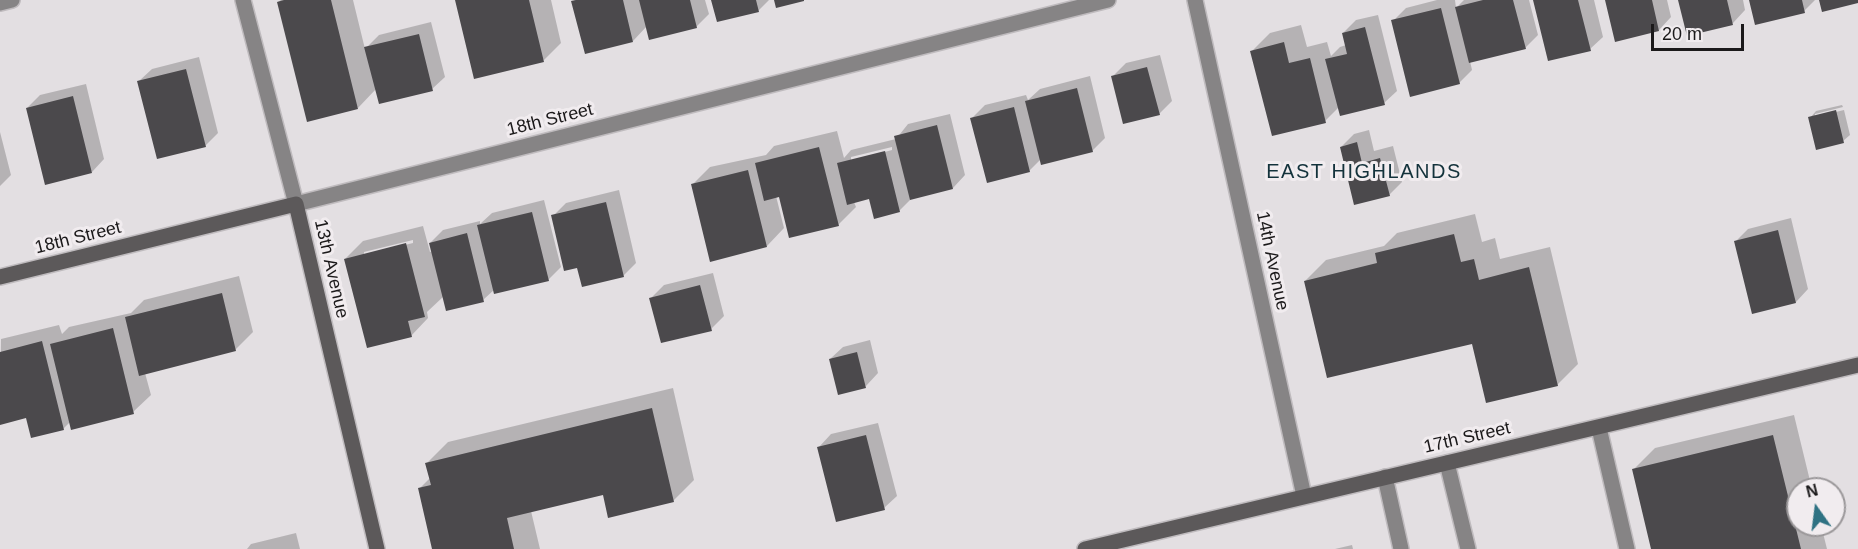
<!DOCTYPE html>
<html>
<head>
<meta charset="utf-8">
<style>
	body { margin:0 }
	#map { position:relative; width:1858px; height:549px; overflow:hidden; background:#e3dfe2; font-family:Arial,sans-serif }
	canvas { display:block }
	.north { position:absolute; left:1786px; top:477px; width:60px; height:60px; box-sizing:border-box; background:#f1ecef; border:2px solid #9b989a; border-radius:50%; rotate:346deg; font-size:16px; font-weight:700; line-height:24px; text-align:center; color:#1b191a }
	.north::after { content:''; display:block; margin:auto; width:21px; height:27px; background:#2f7283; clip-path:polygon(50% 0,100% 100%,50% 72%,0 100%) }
	.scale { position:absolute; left:1651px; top:24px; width:93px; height:27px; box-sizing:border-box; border:3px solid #1b191a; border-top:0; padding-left:8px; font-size:18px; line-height:21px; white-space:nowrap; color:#1b191a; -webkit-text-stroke:4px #f1ecef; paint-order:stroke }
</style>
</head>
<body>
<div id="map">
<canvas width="1858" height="549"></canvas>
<div class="north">N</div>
<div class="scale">20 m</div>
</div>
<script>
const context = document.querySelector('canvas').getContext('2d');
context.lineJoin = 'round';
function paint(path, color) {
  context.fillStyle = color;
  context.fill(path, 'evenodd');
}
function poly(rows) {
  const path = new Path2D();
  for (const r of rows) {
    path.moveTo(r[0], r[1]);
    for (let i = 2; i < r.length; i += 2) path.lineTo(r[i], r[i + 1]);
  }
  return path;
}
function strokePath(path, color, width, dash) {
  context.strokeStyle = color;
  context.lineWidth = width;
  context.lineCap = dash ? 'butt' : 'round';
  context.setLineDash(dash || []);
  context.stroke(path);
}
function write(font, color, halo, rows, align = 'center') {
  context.font = font + ' Arial,sans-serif';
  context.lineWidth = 6;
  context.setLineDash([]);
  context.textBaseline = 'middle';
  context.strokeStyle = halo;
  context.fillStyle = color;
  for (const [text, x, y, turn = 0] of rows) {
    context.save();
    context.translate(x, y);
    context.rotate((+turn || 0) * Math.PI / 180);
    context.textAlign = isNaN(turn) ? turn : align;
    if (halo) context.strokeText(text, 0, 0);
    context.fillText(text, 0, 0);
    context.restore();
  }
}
const shadow = poly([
	[281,0,353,0,365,49,379,35,431,22,445,77,432,89,376,89,358,108,278,2],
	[456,0,551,0,561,43,544,60],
	[575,0,705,0,709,14,696,27,647,26,633,41,573,2],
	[713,0,769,0,758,11],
	[1437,0,1455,0,1456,8,1464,0,1529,0,1538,35,1525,48,1470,61,1472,70,1459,83,1393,21,1406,8],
	[1534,0,1594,0,1603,37,1590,49],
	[1606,0,1667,0,1671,17,1659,30],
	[1680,0,1743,0,1745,10,1733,23,1688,34],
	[1750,0,1815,0,1804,11],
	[1378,15,1397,91,1384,103,1339,107,1325,121,1252,51,1270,33,1301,25,1307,47,1327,42,1331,56,1340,47,1346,45,1343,33,1356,20],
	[1160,55,1172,101,1159,114,1113,76,1126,63],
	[199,57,218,133,205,146,139,81,152,69],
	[1090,76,1105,138,1092,151,1041,159,1029,171,972,118,985,105,1026,95,1028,100,1040,89],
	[86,84,104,159,92,172,27,108,40,95],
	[1842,105,1843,107,1815,114,1815,117,1844,110,1850,135,1843,141,1810,118,1816,111],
	[950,114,965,175,953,188,912,198,899,211,870,198,854,202,856,207,838,225,780,195,776,196,784,228,767,246,692,185,710,167,766,155,774,146,837,131,844,158,851,150,896,139,908,124],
	[892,147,892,150,851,161,851,157],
	[1369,130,1374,151,1393,146,1402,182,1389,195,1341,147,1354,134],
	[0,132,11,175,0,186],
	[619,190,636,263,623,276,578,266,553,216,566,203],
	[544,200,561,267,548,280,495,289,483,300,444,296,427,312,428,318,411,336,345,259,363,241,423,226,430,252,433,251,430,243,443,230,480,221,480,224,492,213],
	[413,240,413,243,364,255,364,252],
	[1475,214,1482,242,1495,238,1500,259,1550,247,1578,364,1557,385,1473,342,1305,281,1326,260,1384,246,1397,233],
	[1791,218,1808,289,1796,302,1753,312,1736,241,1748,229],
	[713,273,724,316,711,329,651,298,664,285],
	[239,276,253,332,235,350,145,373,151,395,133,412,70,422,63,429,27,416,0,423,1,339,59,325,62,334,69,327,131,313,144,300],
	[870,340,878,373,866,386,830,359,843,347],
	[673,388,694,480,673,501,604,494,531,511,540,549,434,549,419,489,430,478,427,463,448,442],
	[1794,415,1812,489,1798,489,1798,525,1821,525,1827,549,1653,549,1634,469,1655,448],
	[878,423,897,496,884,508,819,447,831,434],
	[296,533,300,549,247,549,251,544],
	[1352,545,1353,549,1335,549]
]);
const building = poly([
	[284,0,331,0,358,109,307,122,277,2],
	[455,0,529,0,544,62,474,79],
	[576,0,623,0,633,42,585,54,571,1],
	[639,0,690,0,697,28,649,40],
	[711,0,756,0,759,12,717,22],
	[774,0,804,0,804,1,776,8],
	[1483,0,1513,0,1526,49,1469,63,1455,7],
	[1533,0,1578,0,1591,51,1548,61],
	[1605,0,1652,0,1659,31,1615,42],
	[1678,0,1727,0,1733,25,1687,36],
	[1749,0,1802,0,1805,13,1755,25],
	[1819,0,1858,0,1858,3,1822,12],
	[1441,8,1460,84,1410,97,1391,20],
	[1365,27,1385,105,1340,116,1325,59,1347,54,1342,33],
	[419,34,433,91,379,104,364,47],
	[1284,42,1289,63,1310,58,1326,123,1272,136,1250,51],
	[1147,67,1160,115,1123,124,1111,76],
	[186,69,206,147,157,159,137,81],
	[1077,88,1093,152,1041,165,1025,101],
	[73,96,92,173,45,185,26,108],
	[1014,107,1030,172,987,183,970,118],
	[1836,110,1844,143,1816,150,1808,117],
	[937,125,953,189,910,200,894,136],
	[1357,142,1362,163,1380,158,1390,196,1354,205,1340,147],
	[819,147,839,226,789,238,779,197,764,201,755,163],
	[885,151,900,212,874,219,869,199,847,205,837,163],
	[748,170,767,247,710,262,691,184],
	[606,202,624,277,582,287,577,268,564,271,551,215],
	[532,212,549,281,494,294,477,225],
	[1778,230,1796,303,1752,314,1734,241],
	[467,233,484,302,446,311,429,243],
	[1454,234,1461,262,1474,259,1479,280,1529,267,1558,386,1486,403,1472,344,1327,378,1304,281,1377,263,1375,253],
	[406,243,425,317,408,321,412,337,367,348,344,259],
	[700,285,712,331,661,343,649,298],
	[222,293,236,351,139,376,125,317],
	[113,328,134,414,71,430,50,344],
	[42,341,64,430,31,438,26,418,0,425,0,352],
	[857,352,866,388,838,395,829,359],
	[652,408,674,502,608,518,603,495,507,518,514,549,432,549,418,488,431,485,425,463],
	[866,435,885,510,836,522,817,447],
	[1773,435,1801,549,1651,549,1632,469]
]);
const lane = poly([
	[0,3,12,0],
	[1447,463,1468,549],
	[1385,477,1401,549]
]);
const street = poly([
	[243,0,296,204,1108,0],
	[1195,0,1304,496],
	[1599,428,1627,549]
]);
const secondary = poly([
	[0,277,296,204,377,549],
	[1085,549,1858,365]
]);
const streetNames = [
	["18th Street",550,120,-14],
	["18th Street",78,238,-14],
	["14th Avenue",1272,261,78],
	["13th Avenue",331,269,77],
	["17th Street",1467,438,-13]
];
const neighbourhoodNames = [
	["EAST HIGHLANDS",1364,172]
];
paint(shadow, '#0003');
paint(building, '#4b494c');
strokePath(lane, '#bfbbbe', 18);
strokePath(street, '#bfbbbe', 18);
strokePath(secondary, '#bfbbbe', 18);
strokePath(lane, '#868485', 15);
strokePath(street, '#868485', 15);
strokePath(secondary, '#5c595a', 15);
write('18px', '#1b191a', '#f1ecef', streetNames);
context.letterSpacing = '1.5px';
write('20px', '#13323b', '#f1ecef', neighbourhoodNames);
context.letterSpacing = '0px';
</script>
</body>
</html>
